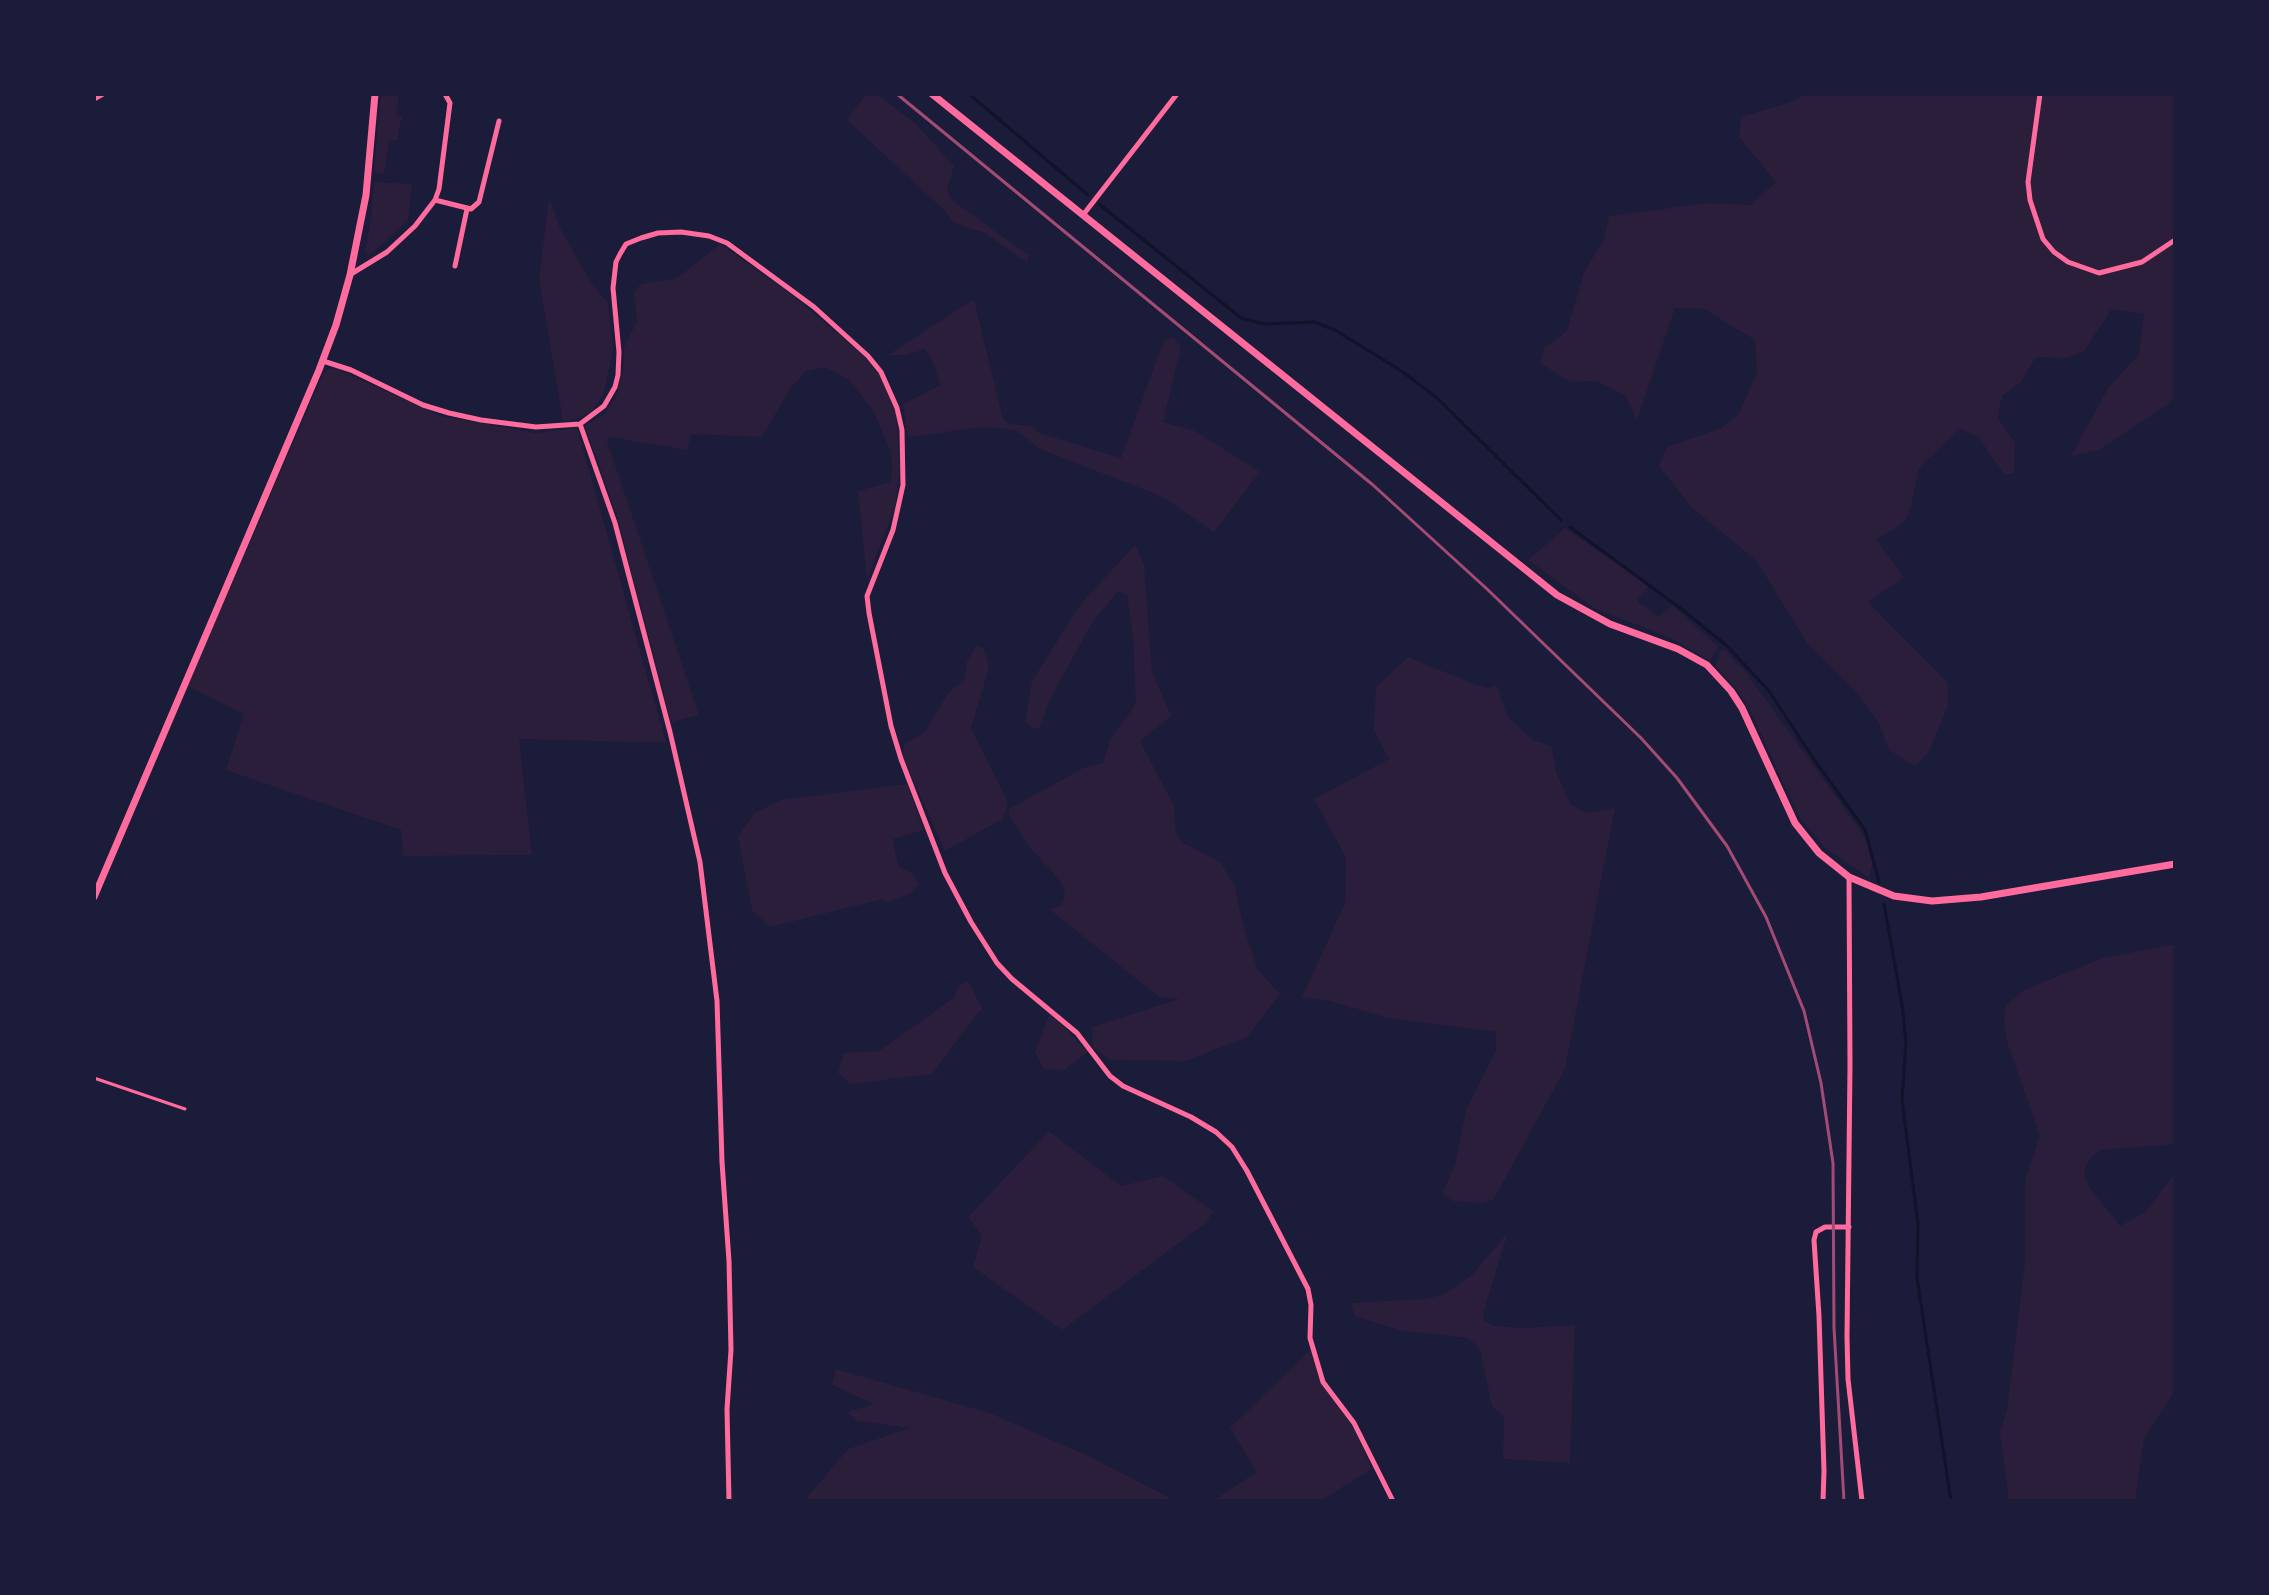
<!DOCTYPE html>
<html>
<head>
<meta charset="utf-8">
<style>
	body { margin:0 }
	#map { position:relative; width:2269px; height:1595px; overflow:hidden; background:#1b1b3a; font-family:Montserrat,sans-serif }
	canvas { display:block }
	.frame { position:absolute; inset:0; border:96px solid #1b1b3a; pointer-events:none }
</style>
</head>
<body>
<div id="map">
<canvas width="2269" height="1595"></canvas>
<div class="frame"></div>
</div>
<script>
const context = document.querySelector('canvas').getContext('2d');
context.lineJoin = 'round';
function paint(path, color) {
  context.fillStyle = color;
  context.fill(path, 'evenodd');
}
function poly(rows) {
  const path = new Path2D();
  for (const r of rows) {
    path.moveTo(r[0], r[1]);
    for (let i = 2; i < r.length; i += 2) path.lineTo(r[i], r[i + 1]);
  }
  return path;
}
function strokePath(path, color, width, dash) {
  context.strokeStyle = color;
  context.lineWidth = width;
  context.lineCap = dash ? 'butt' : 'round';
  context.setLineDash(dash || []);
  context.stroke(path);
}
const green = poly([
	[381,94,399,94,396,115,402,116,397,140,389,141,384,174,374,172],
	[867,94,877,94,917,125,954,166,947,190,952,200,1028,255,1027,263,985,233,954,223,944,210,848,121,850,114],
	[1805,94,2175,94,2175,397,2167,405,2099,450,2071,456,2108,388,2139,354,2144,314,2111,310,2083,352,2065,358,2036,357,2020,383,2002,396,1998,418,2015,443,2014,473,2005,475,1978,437,1960,429,1919,468,1911,506,1905,521,1877,540,1904,577,1868,602,1948,683,1948,705,1929,752,1915,766,1889,750,1878,721,1858,694,1807,643,1756,560,1693,509,1659,466,1667,447,1721,428,1738,415,1757,373,1755,340,1704,309,1675,308,1637,420,1625,395,1596,381,1570,382,1540,363,1544,348,1567,331,1584,272,1604,239,1609,216,1709,203,1750,205,1776,182,1739,137,1741,117,1794,101],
	[374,182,412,184,408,221,372,253,367,254,365,250,371,219],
	[549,197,560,228,591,282,608,303,613,350,603,396,593,410,577,419,563,421,539,279],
	[720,244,792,295,862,354,881,377,896,413,900,470,895,508,867,579,858,491,890,482,892,473,891,452,873,410,849,380,825,367,806,371,790,389,762,437,691,434,687,450,609,437,607,441,699,715,671,722,617,516,585,426,603,415,615,399,623,373,624,347,637,321,634,292,641,284,677,278],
	[974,299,1003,419,1009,424,1031,426,1039,433,1121,458,1164,340,1173,337,1181,347,1163,422,1195,431,1260,472,1214,532,1163,497,1038,448,1016,430,983,427,908,437,903,404,940,385,935,367,925,349,906,355,888,355],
	[335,368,440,416,535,433,577,428,666,743,519,739,532,855,403,856,401,830,226,770,244,714,188,686,323,374,329,369],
	[1565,528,1649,586,1637,601,1659,617,1672,605,1705,635,1718,646,1710,661,1673,639,1594,608,1528,560],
	[1135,545,1144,564,1152,672,1171,716,1140,741,1174,806,1176,834,1184,843,1220,862,1235,886,1243,925,1258,970,1280,994,1247,1037,1186,1061,1110,1060,1093,1047,1092,1027,1179,999,1159,997,1049,909,1061,906,1065,893,1060,880,1030,848,1008,814,1009,809,1083,768,1103,763,1111,738,1136,704,1133,637,1127,594,1118,591,1092,623,1048,703,1040,728,1033,729,1025,721,1032,681,1080,605],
	[977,646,984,648,989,668,971,728,1008,802,1003,819,945,851,903,757,904,744,925,732,948,693,964,680,967,661],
	[1721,650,1725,650,1747,674,1860,830,1870,848,1873,861,1869,878,1825,848,1799,817,1749,708,1735,687,1715,666],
	[1408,657,1476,685,1488,688,1497,686,1507,716,1533,740,1551,746,1557,774,1571,805,1587,813,1615,808,1565,1069,1496,1195,1493,1200,1482,1203,1453,1201,1442,1194,1455,1164,1466,1110,1496,1050,1496,1032,1388,1018,1331,1001,1302,997,1345,903,1346,858,1314,799,1389,759,1374,731,1376,687],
	[907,784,924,830,893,839,898,866,912,873,919,884,911,893,886,903,883,899,770,927,752,910,738,836,754,813,781,800],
	[2175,944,2175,1144,2102,1150,2090,1158,2084,1171,2089,1186,2120,1226,2145,1212,2175,1173,2175,1390,2144,1439,2135,1501,2009,1501,2000,1433,2007,1410,2025,1262,2025,1180,2040,1136,2007,1042,2004,1021,2006,1005,2024,990,2103,958],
	[968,981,982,1008,932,1074,850,1084,838,1073,844,1053,879,1051,955,997,957,987],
	[1050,1012,1088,1052,1064,1070,1044,1069,1035,1052],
	[1049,1131,1121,1186,1163,1176,1213,1211,1207,1222,1062,1330,973,1267,982,1236,968,1217],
	[1508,1232,1483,1314,1485,1321,1494,1326,1523,1328,1575,1325,1570,1463,1503,1459,1504,1416,1492,1407,1480,1349,1468,1338,1403,1331,1354,1316,1351,1303,1425,1299,1445,1294,1472,1275],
	[1310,1350,1318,1375,1356,1432,1372,1469,1320,1501,1212,1501,1257,1472,1230,1428],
	[836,1369,990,1413,1086,1455,1176,1501,804,1501,848,1449,910,1428,857,1421,847,1412,874,1404,832,1385]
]);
const stream = poly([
	[969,94,1088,195],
	[1099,204,1241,318,1264,324,1314,322,1335,330,1403,372,1437,398,1561,520],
	[1570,527,1684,611,1727,646,1769,691,1813,758,1865,830,1879,882],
	[1884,904,1902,1005,1906,1042,1902,1100,1918,1224,1917,1278,1951,1501]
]);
const service = poly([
	[94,1078,185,1109]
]);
const minor = poly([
	[2040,94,2028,182,2030,200,2043,239,2054,252,2068,262,2099,273,2142,262,2175,240],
	[94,99,103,94],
	[435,200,471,209,479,202,499,121],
	[1083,215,1177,94],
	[455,266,467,209],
	[351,274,387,252,415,226,435,200,439,189,450,103,445,94],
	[323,361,351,370,423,405,449,413,481,420,536,427,580,424,604,406,615,387,618,375,619,352,613,288,616,262,620,254,626,244,641,238,658,233,681,232,709,236,727,243,814,307,868,356,881,372,897,408,902,430,903,485,893,530,867,596,869,613,891,726,901,759,945,873,971,922,997,963,1012,979,1077,1033,1110,1076,1123,1086,1191,1117,1216,1132,1232,1147,1247,1171,1308,1289,1311,1305,1310,1338,1323,1382,1354,1423,1393,1501],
	[580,424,615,523,670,732,700,862,717,1001,722,1162,729,1261,731,1350,727,1409,729,1501],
	[1849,878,1850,1066,1847,1337,1848,1379,1862,1501],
	[1823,1501,1824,1471,1819,1316,1814,1240,1816,1232,1825,1227,1849,1227]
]);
const tertiary = poly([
	[932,94,1557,595,1610,624,1678,649,1707,665,1731,691,1742,708,1795,823,1819,853,1849,877,1894,896,1932,901,1981,897,2175,864],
	[94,897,319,370,336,325,350,275,366,195,375,94]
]);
const rail = poly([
	[897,94,1373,485,1487,589,1641,738,1677,778,1727,846,1766,917,1804,1011,1821,1083,1833,1163,1834,1328,1844,1501]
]);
paint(green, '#2a1e3b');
strokePath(stream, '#12122b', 3);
strokePath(service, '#ff6b9d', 3);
strokePath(minor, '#ff6b9d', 5);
strokePath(tertiary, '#ff6b9d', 7);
strokePath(rail, '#a44b75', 3);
</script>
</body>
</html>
